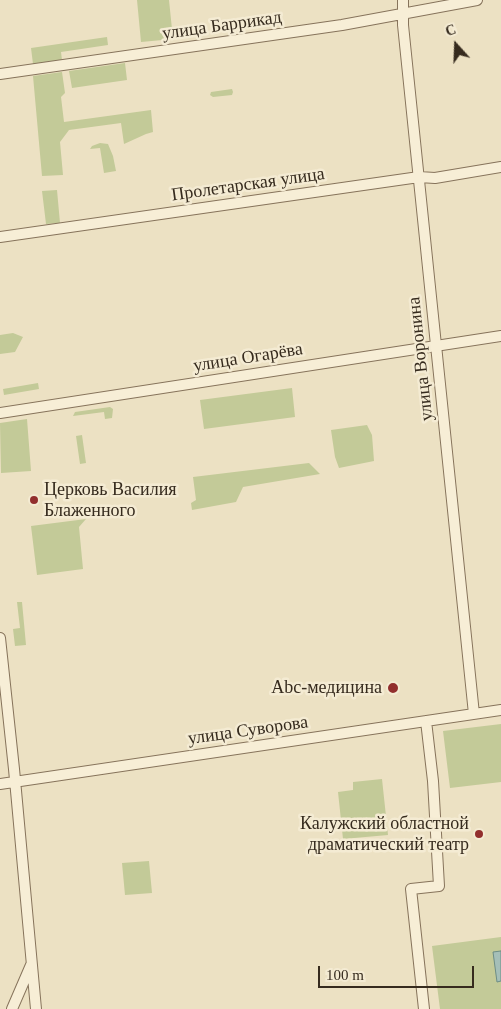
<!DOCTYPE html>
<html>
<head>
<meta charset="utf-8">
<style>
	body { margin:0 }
	#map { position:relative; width:501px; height:1009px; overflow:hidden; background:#ece1c3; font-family:"Times New Roman",serif }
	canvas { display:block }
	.north { position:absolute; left:431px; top:20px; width:50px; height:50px; -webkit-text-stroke:4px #f4ebd3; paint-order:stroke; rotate:340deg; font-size:14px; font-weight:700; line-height:20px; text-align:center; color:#362b1e }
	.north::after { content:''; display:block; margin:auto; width:18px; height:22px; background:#362b1e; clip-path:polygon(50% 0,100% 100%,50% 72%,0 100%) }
	.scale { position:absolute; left:318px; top:966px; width:156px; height:22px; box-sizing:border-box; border:2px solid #362b1e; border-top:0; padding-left:6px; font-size:15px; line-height:18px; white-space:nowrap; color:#362b1e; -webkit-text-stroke:4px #f4ebd3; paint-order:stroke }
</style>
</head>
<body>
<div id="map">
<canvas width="501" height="1009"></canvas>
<div class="north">С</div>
<div class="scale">100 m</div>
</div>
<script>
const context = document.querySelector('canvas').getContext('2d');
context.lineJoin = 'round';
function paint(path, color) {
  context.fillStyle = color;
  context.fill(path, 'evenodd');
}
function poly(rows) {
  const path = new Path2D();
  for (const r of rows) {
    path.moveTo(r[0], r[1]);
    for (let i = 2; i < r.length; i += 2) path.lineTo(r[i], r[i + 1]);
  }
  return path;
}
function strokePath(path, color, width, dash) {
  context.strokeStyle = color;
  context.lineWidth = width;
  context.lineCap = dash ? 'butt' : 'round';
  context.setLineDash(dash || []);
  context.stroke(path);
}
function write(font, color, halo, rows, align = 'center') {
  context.font = font + ' "Times New Roman",serif';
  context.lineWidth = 5;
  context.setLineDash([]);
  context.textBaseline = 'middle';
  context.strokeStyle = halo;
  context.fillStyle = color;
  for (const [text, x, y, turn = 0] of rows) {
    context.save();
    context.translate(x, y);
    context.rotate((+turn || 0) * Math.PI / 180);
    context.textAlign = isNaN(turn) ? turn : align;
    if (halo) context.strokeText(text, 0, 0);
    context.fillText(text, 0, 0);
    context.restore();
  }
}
const green = poly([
	[137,0,169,0,173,39,141,42],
	[107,37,108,45,61,52,62,60,33,64,31,48],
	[125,63,127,80,72,88,69,71],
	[62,72,65,93,61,97,64,122,151,110,153,132,146,134,124,144,121,123,69,130,60,142,63,175,42,176,33,76],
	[232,89,233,92,232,95,213,97,210,95,211,92],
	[100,143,108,144,113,156,116,171,104,173,100,148,90,149,92,146],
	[57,190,60,223,46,224,42,191],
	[13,333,23,337,15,352,0,354,0,335],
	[38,383,39,389,4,395,3,389],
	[292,388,295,417,204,429,200,400],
	[110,407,113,409,112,418,105,419,104,412,73,416,75,412],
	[27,419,31,471,1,473,0,423],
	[367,425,372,435,374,461,339,468,335,457,331,430],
	[82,435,86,463,80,464,76,436],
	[309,463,320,474,243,487,236,502,192,510,191,503,196,500,193,477],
	[86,519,79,527,83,569,37,575,31,526],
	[17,602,22,602,26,645,15,646,13,629,20,628],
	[501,724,501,782,450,788,443,731],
	[382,779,388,835,343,839,338,792,353,790,353,782],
	[149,861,152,893,125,895,122,863],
	[501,937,501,1009,440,1009,432,946]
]);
const water = poly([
	[501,951,501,981,497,982,493,952,501,951]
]);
const minor = poly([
	[403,0,403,25,474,714],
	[0,74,342,25,477,0],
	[0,237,419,177,435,178,501,167],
	[0,413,501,336],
	[0,638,14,769,36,1009],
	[0,784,501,710],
	[12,1009,31,965],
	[424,1009,411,889,439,886,433,781,426,721]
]);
const markers = [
	[34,500,5,"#922f2d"],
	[393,688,6,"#922f2d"],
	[479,834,5,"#922f2d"]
];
const streetNames = [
	["улица Баррикад",222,26,-8],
	["Пролетарская улица",248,185,-8],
	["улица Огарёва",248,358,-9],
	["улица Воронина",421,359,-96],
	["улица Суворова",248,731,-8]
];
const poiNames = [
	["Церковь Василия",44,490,"left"],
	["Блаженного",44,511,"left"],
	["Abc-медицина",382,688],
	["Калужский областной",469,824],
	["драматический театр",469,845]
];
paint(green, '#c3ca98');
paint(water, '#a5bfb8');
strokePath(water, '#6d8d86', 1);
strokePath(minor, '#86735b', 12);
strokePath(minor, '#f7eed6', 10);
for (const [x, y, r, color] of markers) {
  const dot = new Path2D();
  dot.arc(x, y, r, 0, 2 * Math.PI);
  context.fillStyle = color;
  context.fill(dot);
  strokePath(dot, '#f4ebd3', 2);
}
write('18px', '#362b1e', '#f4ebd3', streetNames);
write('18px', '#362b1e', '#f4ebd3', poiNames, 'right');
</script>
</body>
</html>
